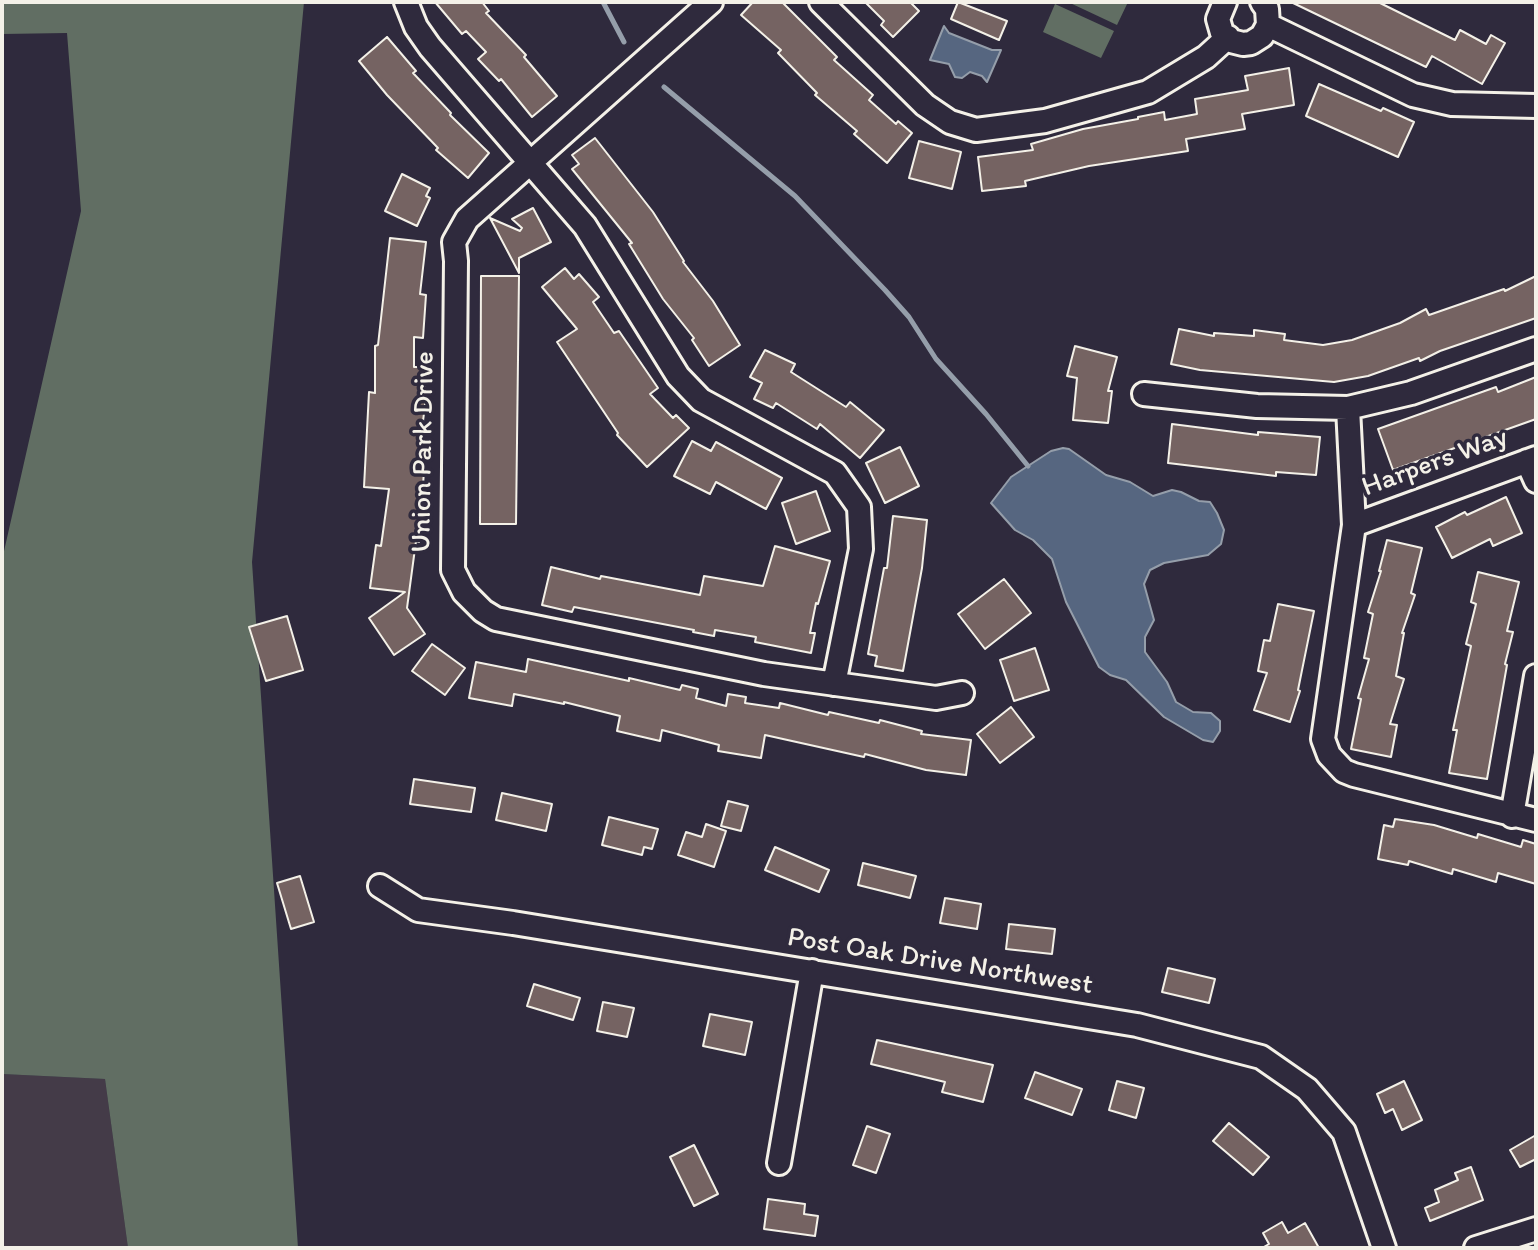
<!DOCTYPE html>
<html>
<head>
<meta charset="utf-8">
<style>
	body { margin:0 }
	#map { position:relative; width:1538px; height:1250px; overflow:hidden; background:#2f2a3d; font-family:Itim,sans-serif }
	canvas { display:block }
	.frame { position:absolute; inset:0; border:4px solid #f4f1e8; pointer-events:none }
</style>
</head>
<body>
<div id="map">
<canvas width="1538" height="1250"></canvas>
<div class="frame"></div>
</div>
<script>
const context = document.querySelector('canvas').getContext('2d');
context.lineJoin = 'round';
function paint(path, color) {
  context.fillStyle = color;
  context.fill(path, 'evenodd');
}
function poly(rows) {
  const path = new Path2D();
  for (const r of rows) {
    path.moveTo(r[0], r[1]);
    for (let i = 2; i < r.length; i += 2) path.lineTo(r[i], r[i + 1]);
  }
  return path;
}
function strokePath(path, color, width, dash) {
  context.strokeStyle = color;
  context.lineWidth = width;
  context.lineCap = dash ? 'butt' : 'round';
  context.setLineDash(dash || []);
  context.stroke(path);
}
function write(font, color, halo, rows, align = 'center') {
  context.font = font + ' Itim,sans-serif';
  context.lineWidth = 7;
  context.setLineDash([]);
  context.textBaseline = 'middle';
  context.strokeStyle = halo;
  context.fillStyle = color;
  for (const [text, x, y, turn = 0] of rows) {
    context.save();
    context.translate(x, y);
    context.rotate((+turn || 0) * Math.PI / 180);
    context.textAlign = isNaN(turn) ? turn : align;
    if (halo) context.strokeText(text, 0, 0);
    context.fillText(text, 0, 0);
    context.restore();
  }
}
const built = poly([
	[2,1074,105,1079,128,1248,2,1248]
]);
const green = poly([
	[2,2,304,2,252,562,298,1248,128,1248,105,1079,2,1074,2,560,81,211,67,33,2,34],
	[1068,2,1128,2,1117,25],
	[1055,4,1114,31,1101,58,1043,32]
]);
const water = poly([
	[944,26,949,33,992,50,1001,50,987,82,982,76,970,72,962,78,955,77,949,64,930,60,944,26],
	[1063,448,1069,449,1106,475,1130,482,1153,496,1172,490,1181,492,1199,501,1210,502,1217,513,1224,530,1221,544,1208,555,1164,563,1150,570,1144,584,1154,620,1145,637,1145,652,1167,682,1176,702,1193,712,1211,713,1220,721,1220,731,1213,742,1203,740,1164,717,1126,680,1110,675,1099,667,1066,602,1052,559,1033,540,1015,530,991,503,1011,477,1051,451,1063,448]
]);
const stream = poly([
	[603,2,624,42],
	[664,87,795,196,885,290,909,317,936,359,986,414,1028,466]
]);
const building = poly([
	[435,2,482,2,489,11,486,13,526,55,524,57,557,96,532,117,501,79,499,81,478,59,486,52,466,31,462,34,435,2],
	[753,2,782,2,837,57,834,60,873,95,869,100,896,124,898,121,912,133,887,163,854,134,857,131,815,95,817,93,778,53,781,50,741,15,753,2],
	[865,2,910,2,919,11,893,37,881,25,884,21,865,2],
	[958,2,1007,21,999,40,951,19,958,2],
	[1291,2,1378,2,1455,40,1460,30,1486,44,1491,35,1505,43,1482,84,1432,56,1426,67,1291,2],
	[387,37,416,71,413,73,451,113,450,115,489,153,468,178,436,150,438,148,387,95,359,61,387,37],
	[1289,68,1294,105,1242,114,1245,129,1186,139,1188,151,1089,166,1025,181,1026,186,982,191,978,157,1033,150,1031,144,1083,129,1138,119,1138,117,1164,112,1165,120,1197,114,1195,99,1248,90,1245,76,1289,68],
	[1319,84,1381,111,1383,108,1414,122,1398,157,1306,116,1319,84],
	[595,138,653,212,684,261,683,262,713,301,740,345,709,366,692,340,694,338,663,299,629,244,632,243,572,169,579,164,572,155,595,138],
	[919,141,961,152,952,189,909,178,919,141],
	[402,174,430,188,426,196,430,198,417,226,385,211,402,174],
	[533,208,551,242,519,258,519,273,490,218,520,231,522,228,512,219,533,208],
	[390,238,426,242,420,294,426,295,423,338,414,337,414,367,425,367,426,397,417,470,424,471,422,499,425,500,419,542,416,541,407,608,425,634,394,655,369,618,405,592,370,588,376,545,381,546,389,489,364,487,369,392,375,393,375,346,378,345,390,238],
	[565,268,574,279,579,274,599,297,593,302,614,333,619,331,658,388,650,394,673,418,676,415,689,428,647,467,617,435,618,433,557,342,577,329,542,287,565,268],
	[481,276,519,276,516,524,480,524,481,276],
	[1536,276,1536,318,1440,351,1420,361,1419,358,1368,376,1334,382,1200,370,1171,364,1179,329,1214,336,1214,333,1254,336,1254,330,1285,334,1284,340,1323,345,1352,340,1400,323,1426,309,1429,315,1504,289,1505,291,1536,276],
	[1075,346,1117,357,1108,391,1112,391,1108,423,1073,420,1077,378,1067,376,1075,346],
	[765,350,795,364,791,372,846,407,850,402,884,430,860,458,820,424,817,429,776,403,773,408,754,399,762,383,750,377,765,350],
	[1536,377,1536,419,1393,470,1378,429,1496,387,1498,392,1536,377],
	[1172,424,1258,435,1258,432,1320,437,1316,475,1276,472,1276,476,1168,463,1172,424],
	[692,441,711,451,716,442,782,478,766,509,716,482,710,494,674,476,692,441],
	[900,447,919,486,885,503,866,463,900,447],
	[816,491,830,531,796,544,782,503,816,491],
	[1506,497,1522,533,1493,546,1490,539,1452,558,1436,527,1465,512,1467,515,1506,497],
	[893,516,927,520,922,568,903,671,875,666,877,656,868,654,884,568,887,568,893,516],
	[1387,540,1422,548,1411,593,1415,595,1402,633,1404,633,1396,676,1404,679,1390,724,1397,725,1391,757,1351,749,1361,699,1358,698,1369,659,1364,658,1373,614,1368,612,1381,571,1379,571,1387,540],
	[775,546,830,561,818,604,816,603,810,633,815,633,811,653,755,642,756,637,715,630,714,636,693,632,694,630,574,607,572,612,542,605,551,567,600,579,601,576,700,595,704,576,763,586,775,546],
	[1478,572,1519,582,1507,631,1513,632,1505,664,1507,665,1487,779,1449,773,1457,730,1453,730,1471,646,1466,644,1476,604,1471,602,1478,572],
	[1004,579,1031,613,985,649,958,614,1004,579],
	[1278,604,1314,611,1298,690,1300,691,1290,722,1254,710,1267,673,1258,671,1264,640,1270,641,1278,604],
	[287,616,303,670,266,681,249,627,287,616],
	[432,644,465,668,445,695,412,671,432,644],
	[1035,648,1049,690,1014,701,1000,660,1035,648],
	[528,659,629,681,629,678,680,690,682,685,698,689,696,698,726,706,728,694,746,697,745,703,779,708,780,703,828,715,829,712,879,723,880,720,922,731,921,734,971,740,966,775,926,770,865,754,864,757,765,735,761,758,718,751,719,745,662,730,660,741,617,731,620,716,564,702,564,704,514,694,512,706,469,698,476,662,526,672,528,659],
	[1011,707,1034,737,1000,763,977,734,1011,707],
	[414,779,475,788,471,812,410,804,414,779],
	[502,793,552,804,546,831,496,820,502,793],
	[728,801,748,806,741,831,721,826,728,801],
	[609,817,658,829,652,849,644,847,642,855,602,845,609,817],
	[1395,819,1434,825,1477,838,1478,834,1521,847,1523,840,1536,844,1536,884,1498,873,1496,882,1453,869,1452,874,1409,861,1408,865,1378,859,1384,825,1393,827,1395,819],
	[706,824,726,831,714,867,678,855,686,832,702,837,706,824],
	[775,847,829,870,819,892,765,870,775,847],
	[863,863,916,876,910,898,858,885,863,863],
	[300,876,314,922,291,929,277,883,300,876],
	[945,898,981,904,977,929,940,923,945,898],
	[1009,924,1055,929,1052,954,1006,949,1009,924],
	[1168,968,1215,979,1209,1003,1162,992,1168,968],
	[534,984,580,998,573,1020,527,1006,534,984],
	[603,1002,634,1008,627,1037,597,1031,603,1002],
	[710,1014,752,1022,745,1055,703,1046,710,1014],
	[877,1040,993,1065,983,1102,942,1092,945,1082,871,1064,877,1040],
	[1035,1072,1082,1089,1072,1115,1025,1098,1035,1072],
	[1117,1081,1144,1088,1136,1118,1109,1110,1117,1081],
	[1404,1081,1422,1120,1402,1130,1393,1109,1385,1113,1377,1094,1404,1081],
	[1229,1123,1269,1157,1253,1175,1213,1141,1229,1123],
	[867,1126,890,1134,876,1173,853,1165,867,1126],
	[1536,1135,1536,1159,1520,1167,1510,1150,1536,1135],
	[694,1145,718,1194,694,1206,670,1157,694,1145],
	[1471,1167,1483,1200,1430,1221,1425,1208,1439,1202,1435,1190,1458,1180,1455,1173,1471,1167],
	[768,1199,805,1204,804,1214,818,1216,815,1236,764,1229,768,1199],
	[1282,1222,1288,1233,1305,1223,1319,1248,1262,1248,1269,1244,1263,1233,1282,1222]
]);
const minor = poly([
	[406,2,416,27,430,47,585,226,678,376,701,400,835,473,859,507,861,549,834,684],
	[711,2,467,219,454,242,456,261,453,570,464,592,483,611,496,619,764,674,936,698,962,693],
	[821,2,925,105,950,122,976,130,1045,121,1148,92,1206,57,1228,37],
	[1225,2,1218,19,1222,33,1231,41,1243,44,1251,43,1262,36,1268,25,1267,9,1262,2],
	[1268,25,1413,95,1452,104,1536,106],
	[1144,394,1257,406,1348,408,1411,393,1536,349],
	[1348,408,1354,525,1323,739,1329,755,1344,771,1354,775,1536,820],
	[1527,461,1536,481],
	[1354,525,1536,458],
	[1512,816,1536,676],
	[380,886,418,910,513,923,1137,1025,1261,1057,1307,1089,1344,1132,1384,1248],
	[779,1163,812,971],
	[1476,1248,1536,1229]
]);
const streetNames = [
	["Union Park Drive",424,452,-89],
	["Harpers Way",1435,463,-20],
	["Post Oak Drive Northwest",940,962,9]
];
paint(built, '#443b48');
paint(green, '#616e63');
paint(water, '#566680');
strokePath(water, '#959eaa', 2);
strokePath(stream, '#959eaa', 5);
paint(building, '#756362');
strokePath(building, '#f4f1e8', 2);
strokePath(minor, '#f4f1e8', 28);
strokePath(minor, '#2f2a3d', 22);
write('28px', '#f4f1e8', '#2f2a3d', streetNames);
</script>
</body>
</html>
